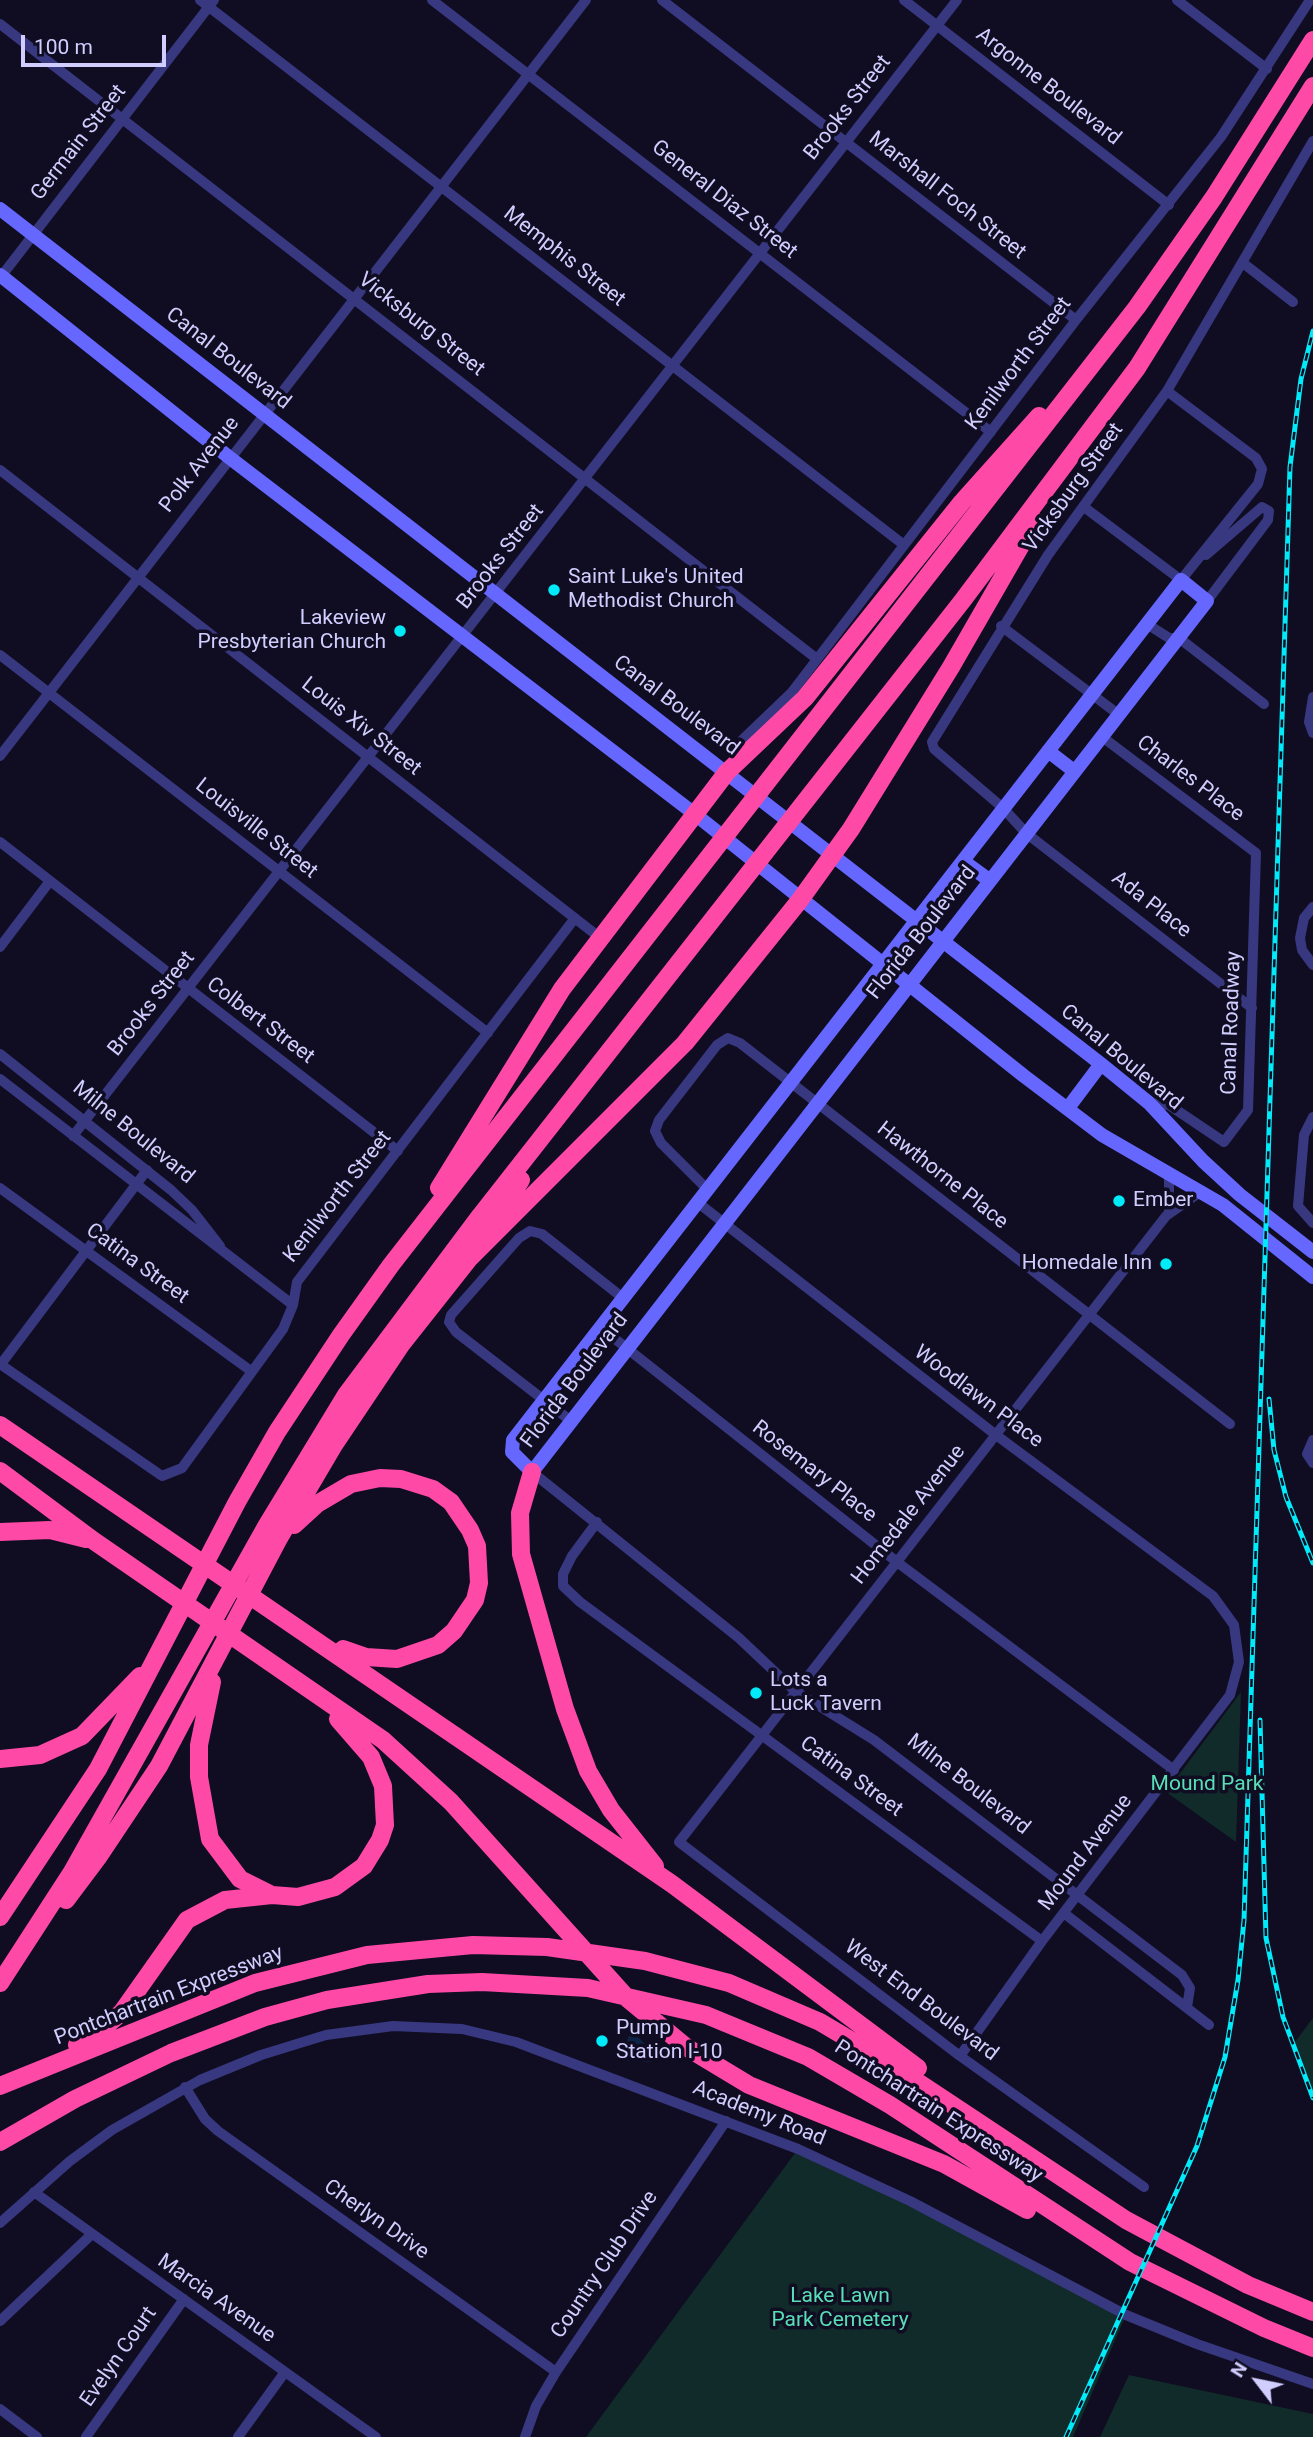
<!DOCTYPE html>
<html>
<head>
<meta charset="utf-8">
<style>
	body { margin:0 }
	#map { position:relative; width:1313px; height:2437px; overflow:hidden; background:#100d22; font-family:Roboto,sans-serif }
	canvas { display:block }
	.north { position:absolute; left:1222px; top:2346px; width:70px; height:70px; -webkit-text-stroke:5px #100d22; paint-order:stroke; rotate:302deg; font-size:19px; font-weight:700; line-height:28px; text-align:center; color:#d1ceff }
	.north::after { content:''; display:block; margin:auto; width:24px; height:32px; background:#d1ceff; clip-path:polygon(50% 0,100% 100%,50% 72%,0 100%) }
	.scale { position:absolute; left:21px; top:35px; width:145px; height:32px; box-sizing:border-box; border:4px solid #d1ceff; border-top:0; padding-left:9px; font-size:21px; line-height:24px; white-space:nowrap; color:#d1ceff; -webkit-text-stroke:5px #100d22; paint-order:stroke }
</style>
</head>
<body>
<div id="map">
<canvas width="1313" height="2437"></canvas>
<div class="north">N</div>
<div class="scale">100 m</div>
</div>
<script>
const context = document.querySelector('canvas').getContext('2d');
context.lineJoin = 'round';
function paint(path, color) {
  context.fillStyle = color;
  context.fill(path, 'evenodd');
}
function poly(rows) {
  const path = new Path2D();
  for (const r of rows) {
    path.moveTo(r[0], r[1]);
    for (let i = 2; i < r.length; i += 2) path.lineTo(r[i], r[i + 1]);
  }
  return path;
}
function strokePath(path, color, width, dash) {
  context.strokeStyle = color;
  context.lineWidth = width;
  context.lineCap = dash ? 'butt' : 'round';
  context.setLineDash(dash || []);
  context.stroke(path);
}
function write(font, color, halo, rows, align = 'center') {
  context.font = font + ' Roboto,sans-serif';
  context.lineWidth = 7;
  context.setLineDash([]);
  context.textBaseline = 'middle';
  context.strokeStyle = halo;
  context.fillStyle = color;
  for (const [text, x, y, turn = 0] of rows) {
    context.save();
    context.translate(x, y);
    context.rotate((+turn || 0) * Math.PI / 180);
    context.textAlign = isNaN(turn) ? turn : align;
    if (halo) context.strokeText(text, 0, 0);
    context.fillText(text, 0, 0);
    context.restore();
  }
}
const green = poly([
	[1241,1692,1236,1842,1166,1792],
	[1313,2018,1313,2098,1292,2046],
	[798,2149,1126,2315,1073,2437,586,2437],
	[1129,2375,1313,2414,1313,2437,1100,2437]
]);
const water = poly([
	[631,2030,655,2054,652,2062,620,2060]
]);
const street = poly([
	[200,0,904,545],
	[432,0,991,432],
	[662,0,1076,320],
	[904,0,1169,205],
	[1177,0,1267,69],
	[0,24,817,659],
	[1243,263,1293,302],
	[0,278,214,0],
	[1167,391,1256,458,1262,469,1258,484,1181,580],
	[0,470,599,937],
	[1084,507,1181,580],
	[1206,555,1262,507,1269,511,1268,520,1207,601],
	[1147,624,1169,638,1179,638,1264,704],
	[1001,626,1118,714],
	[0,655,488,1033],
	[1313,697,1309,722,1313,733],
	[1101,736,1256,853,1248,1110,1224,1142,1169,1105,1149,1103],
	[743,739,792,692,1076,320,1221,137,1310,0],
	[0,756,586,0],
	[0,842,398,1151],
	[1313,907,1304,918,1300,938,1302,950,1313,965],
	[0,947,50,881],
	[1252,1008,1026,833,1003,808,934,749,932,742,1048,555,1167,391,1313,141],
	[0,1054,171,1190,192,1210,220,1246],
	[0,1079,293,1305],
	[1313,1117,1304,1135,1298,1206,1313,1223],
	[73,1136,957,0],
	[1169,1175,1169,1212],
	[0,1188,251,1371],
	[707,1189,661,1143,655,1131,659,1120,717,1045,728,1038,740,1043,1230,1424],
	[697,1202,996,1435,1213,1596,1234,1625,1239,1662,1230,1695,1042,1941,960,2056],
	[600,1327,897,1562,1174,1770],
	[0,1364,162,1476,182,1468,283,1329,293,1305,297,1282,575,918],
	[1,1364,147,1170],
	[571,1421,456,1332,449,1322,451,1315,519,1238,530,1231,542,1234,623,1298],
	[1313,1440,1307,1454,1313,1463],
	[532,1472,739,1638,795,1691,874,1740,1182,1975,1190,1988,1187,2007],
	[597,1522,572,1556,563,1574,563,1586,580,1602,1042,1941],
	[1065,1914,1209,2025],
	[185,2087,205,2119,218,2131,556,2372],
	[1144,2187,960,2056,679,1842,1166,1216,1199,1193],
	[34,2192,376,2437],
	[0,2223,70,2161,112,2130,200,2080,261,2055,326,2035,393,2026,462,2029,516,2042,798,2149,910,2201,1126,2315,1197,2344,1313,2384],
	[0,2321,92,2234],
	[0,2409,37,2437],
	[86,2437,184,2299],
	[238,2437,285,2372],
	[525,2437,536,2406,556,2372,726,2121]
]);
const secondary = poly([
	[0,209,1101,1064,1149,1103,1203,1161,1240,1195,1313,1252],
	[0,275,230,458,696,815,1024,1076,1102,1135,1223,1205,1313,1277],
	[1181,580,1207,601,532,1472,512,1452,513,1440,1181,580],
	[1048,751,1074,771],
	[963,861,989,880],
	[1068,1108,1101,1064]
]);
const highway = poly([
	[439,1188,562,989,727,772,805,698,962,502,1039,416],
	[469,1259,685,1043,800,900,851,829,951,667,1035,521],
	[0,1425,672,1884,918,2068],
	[0,1471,94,1541,383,1740,451,1802,628,1999,686,2047,749,2085,944,2164,1027,2210],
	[532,1472,520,1513,521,1554,565,1709,588,1771,611,1810,655,1866],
	[294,1525,317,1504,351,1484,380,1478,401,1479,433,1489,451,1502,470,1530,477,1546,479,1583,475,1600,454,1631,438,1645,397,1659,366,1657,343,1649],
	[0,1532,50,1530,86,1539],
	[212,1682,199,1745,199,1777,210,1839,240,1879,272,1895,298,1897,335,1887,364,1866,380,1840,385,1825,383,1786,371,1757,338,1719],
	[0,1759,40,1755,82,1736,140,1676],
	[66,1900,99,1856,159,1766,278,1540,334,1445,401,1345,469,1259,521,1180],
	[0,1917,98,1769,237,1502,277,1432,341,1335,391,1265,1137,307,1214,197,1313,40],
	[0,1983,72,1872,267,1525,346,1395,480,1216,963,600,1137,368,1313,86],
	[77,2045,99,2032,122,2012,187,1920,225,1900,272,1895],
	[0,2086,255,1983,367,1955,473,1945,547,1947,645,1961,729,1983,820,2022,889,2063,1126,2220,1248,2285,1313,2312],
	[0,2142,75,2099,171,2053,265,2017,327,2000,428,1984,482,1982,588,1988,706,2015,808,2057,890,2105,1130,2262,1264,2328,1313,2348]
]);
const rail = poly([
	[1269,1399,1274,1450,1286,1497,1313,1563],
	[1260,1720,1266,1938,1283,2017,1313,2098],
	[1066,2437,1197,2146,1225,2057,1238,1980,1244,1920,1290,467,1301,379,1313,331]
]);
const markers = [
	[554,590,7,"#00eaf9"],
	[400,631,7,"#00eaf9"],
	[1119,1201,7,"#00eaf9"],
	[1166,1264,7,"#00eaf9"],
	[756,1693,7,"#00eaf9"],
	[602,2041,7,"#00eaf9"]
];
const streetNames = [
	["Argonne Boulevard",1048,87,38],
	["Brooks Street",848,108,-52],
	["Germain Street",79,143,-52],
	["Marshall Foch Street",947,196,38],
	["General Diaz Street",724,200,38],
	["Memphis Street",564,257,38],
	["Vicksburg Street",421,325,38],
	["Canal Boulevard",228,359,38],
	["Kenilworth Street",1019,364,-53],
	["Polk Avenue",200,465,-52],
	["Vicksburg Street",1074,488,-54],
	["Brooks Street",501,557,-52],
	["Canal Boulevard",676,706,37],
	["Louis Xiv Street",361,727,38],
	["Charles Place",1190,779,37],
	["Louisville Street",256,829,38],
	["Ada Place",1151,905,38],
	["Florida Boulevard",922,933,-52],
	["Brooks Street",152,1004,-52],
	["Colbert Street",260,1021,37],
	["Canal Roadway",1232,1023,-88],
	["Canal Boulevard",1121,1058,40],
	["Milne Boulevard",133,1133,39],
	["Hawthorne Place",942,1176,38],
	["Kenilworth Street",338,1197,-52],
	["Catina Street",137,1264,36],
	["Florida Boulevard",575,1381,-53],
	["Woodlawn Place",978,1397,37],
	["Rosemary Place",814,1472,38],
	["Homedale Avenue",909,1515,-52],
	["Catina Street",851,1777,36],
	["Milne Boulevard",968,1785,38],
	["Mound Avenue",1086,1853,-53],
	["Pontchartrain Expressway",169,1996,-21],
	["West End Boulevard",921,2001,37],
	["Pontchartrain Expressway",938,2112,33],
	["Academy Road",759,2114,22],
	["Cherlyn Drive",376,2220,35],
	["Country Club Drive",605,2265,-56],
	["Marcia Avenue",216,2299,35],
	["Evelyn Court",119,2357,-55]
];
const poiNames = [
	["Saint Luke's United",568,578],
	["Methodist Church",568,602],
	["Lakeview",386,619,"right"],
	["Presbyterian Church",386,643,"right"],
	["Ember",1133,1201],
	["Homedale Inn",1152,1264,"right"],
	["Lots a",770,1681],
	["Luck Tavern",770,1705],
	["Pump",616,2029],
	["Station I-10",616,2053]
];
const parkNames = [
	["Mound Park",1207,1785],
	["Lake Lawn",840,2297],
	["Park Cemetery",840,2321]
];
paint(green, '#102b29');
paint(water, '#0c2547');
strokePath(street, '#383881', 10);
strokePath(secondary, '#6567ff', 14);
strokePath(highway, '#ff49a7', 18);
strokePath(rail, '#00eaf9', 5);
strokePath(rail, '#100d22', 2.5, [8]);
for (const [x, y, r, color] of markers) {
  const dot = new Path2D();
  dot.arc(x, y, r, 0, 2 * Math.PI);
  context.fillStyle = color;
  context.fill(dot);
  strokePath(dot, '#100d22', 2.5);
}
write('21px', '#d1ceff', '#100d22', streetNames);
write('21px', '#d1ceff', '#100d22', poiNames, 'left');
write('21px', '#59dfb8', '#100d22', parkNames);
</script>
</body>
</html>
